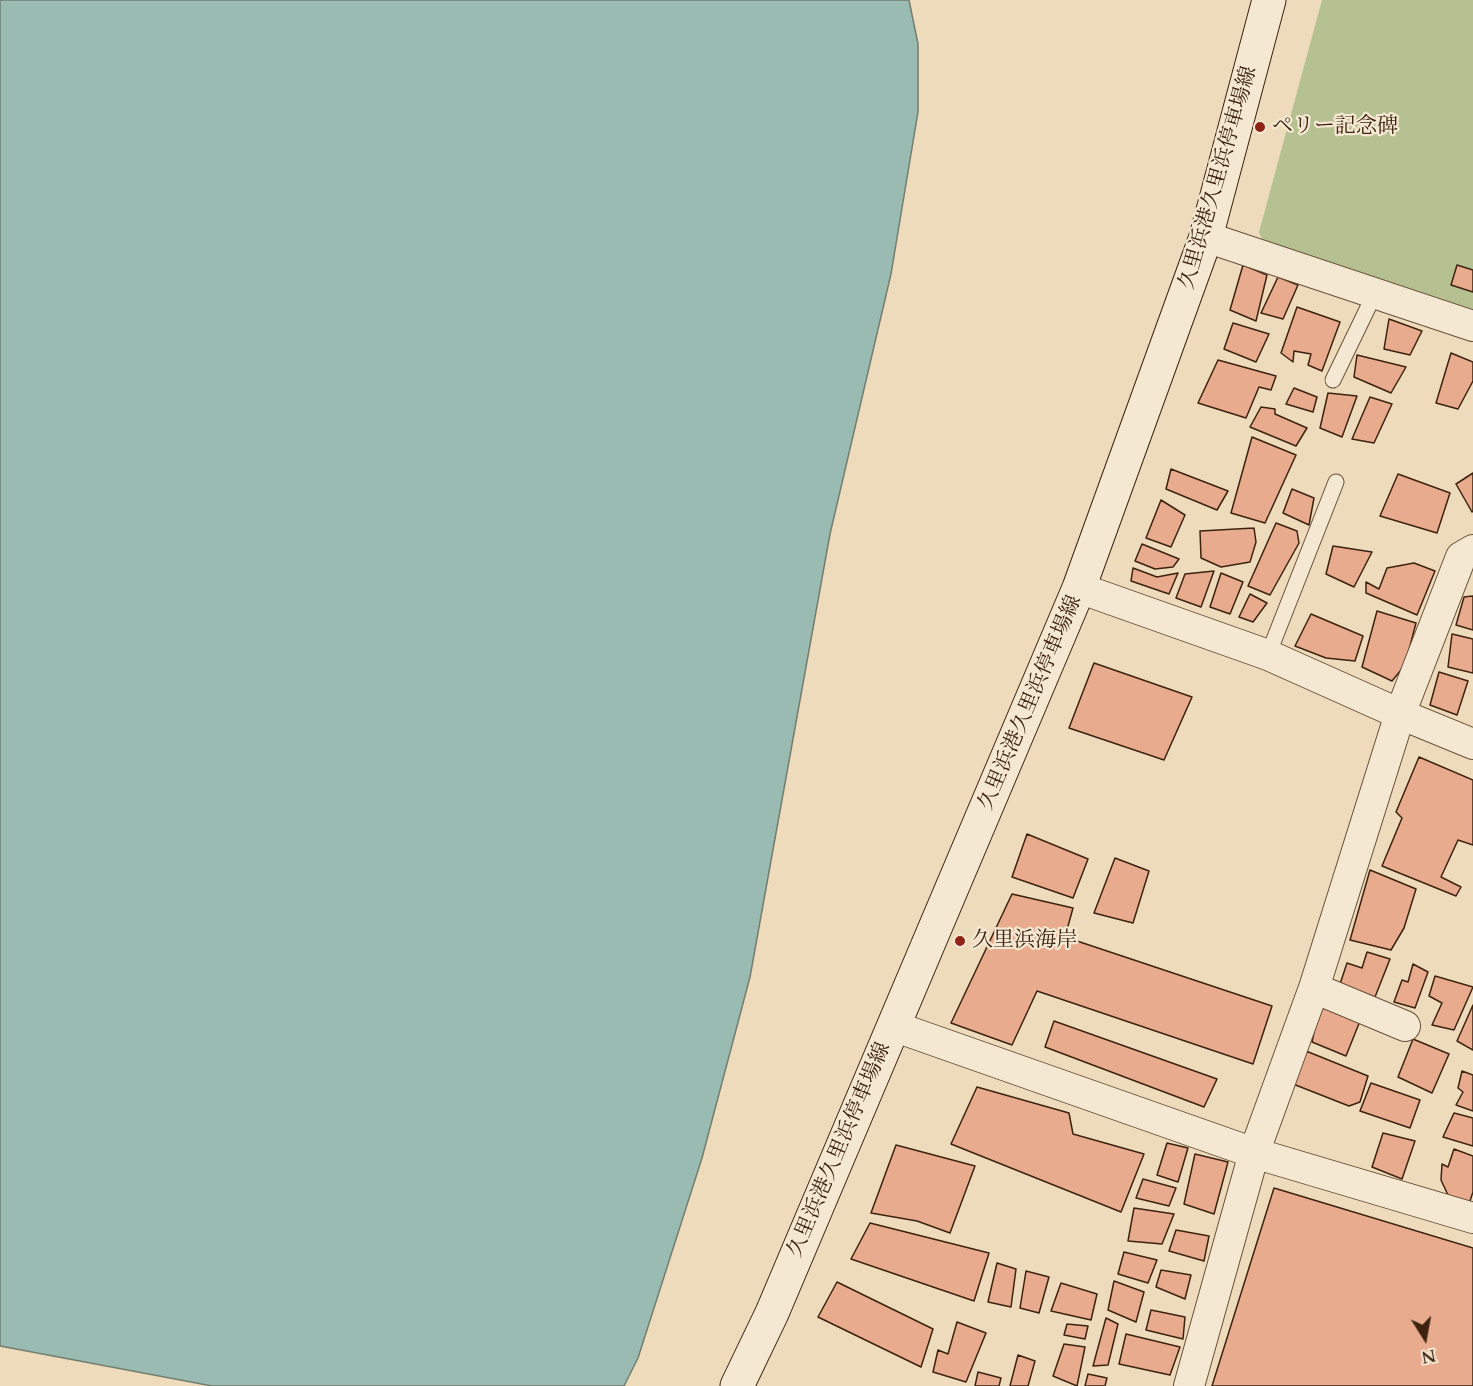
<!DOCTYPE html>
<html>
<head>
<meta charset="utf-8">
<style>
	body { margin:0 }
	#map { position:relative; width:1473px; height:1386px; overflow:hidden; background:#eedbbb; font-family:Cardo,serif }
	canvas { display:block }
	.north { position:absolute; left:1395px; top:1308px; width:60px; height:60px; -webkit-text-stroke:4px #f4e8d3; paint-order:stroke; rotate:169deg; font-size:16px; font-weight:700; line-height:24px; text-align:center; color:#3d230f }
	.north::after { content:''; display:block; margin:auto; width:21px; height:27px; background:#3d230f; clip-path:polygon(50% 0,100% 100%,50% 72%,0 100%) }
</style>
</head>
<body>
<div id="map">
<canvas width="1473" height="1386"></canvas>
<div class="north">N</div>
</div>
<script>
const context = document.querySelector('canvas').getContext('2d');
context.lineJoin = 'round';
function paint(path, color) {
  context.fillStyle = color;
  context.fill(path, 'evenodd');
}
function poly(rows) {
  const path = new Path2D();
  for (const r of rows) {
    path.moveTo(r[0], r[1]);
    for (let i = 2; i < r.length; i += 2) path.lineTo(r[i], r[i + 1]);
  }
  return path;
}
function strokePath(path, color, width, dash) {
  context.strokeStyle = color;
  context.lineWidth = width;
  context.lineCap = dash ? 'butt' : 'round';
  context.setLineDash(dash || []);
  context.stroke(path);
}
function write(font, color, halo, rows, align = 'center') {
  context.font = font + ' Cardo,"Noto Serif JP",serif';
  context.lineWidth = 4.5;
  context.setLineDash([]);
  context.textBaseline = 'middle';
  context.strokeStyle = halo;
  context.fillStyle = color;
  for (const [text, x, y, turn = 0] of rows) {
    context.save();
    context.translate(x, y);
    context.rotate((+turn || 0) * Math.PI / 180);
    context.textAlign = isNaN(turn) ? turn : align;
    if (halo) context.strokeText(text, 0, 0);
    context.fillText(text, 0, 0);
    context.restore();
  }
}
const green = poly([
	[1322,0,1473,0,1473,311,1263,241,1259,232]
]);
const water = poly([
	[0,0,909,0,918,44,918,112,891,274,830,534,750,977,702,1158,638,1358,624,1386,212,1386,0,1346,0,0]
]);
const building = poly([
	[1243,265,1267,275,1256,321,1230,310,1243,265],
	[1457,265,1473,270,1473,292,1451,285,1457,265],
	[1278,277,1298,285,1283,319,1261,313,1278,277],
	[1297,307,1340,322,1322,371,1308,365,1311,354,1294,351,1293,362,1281,353,1297,307],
	[1389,319,1422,331,1410,355,1384,349,1389,319],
	[1233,323,1269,334,1256,362,1224,349,1233,323],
	[1451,353,1473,362,1473,381,1458,409,1436,403,1451,353],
	[1357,355,1406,367,1391,393,1354,377,1357,355],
	[1218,360,1276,376,1271,390,1259,387,1246,418,1198,403,1218,360],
	[1294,388,1317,397,1313,412,1286,404,1294,388],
	[1328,393,1357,396,1342,437,1320,428,1328,393],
	[1370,397,1392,404,1374,443,1352,439,1370,397],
	[1261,407,1275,409,1275,414,1307,428,1296,446,1250,427,1261,407],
	[1252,437,1296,455,1265,523,1231,513,1252,437],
	[1171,469,1228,491,1217,510,1166,489,1171,469],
	[1473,473,1473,511,1472,512,1456,484,1473,473],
	[1398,474,1450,493,1437,533,1380,516,1398,474],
	[1292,489,1314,498,1309,525,1283,513,1292,489],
	[1161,500,1185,515,1171,547,1146,538,1161,500],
	[1276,523,1297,531,1299,543,1270,595,1248,586,1276,523],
	[1254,528,1256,542,1250,562,1221,567,1201,558,1200,531,1254,528],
	[1142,544,1179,559,1173,567,1155,569,1135,561,1142,544],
	[1333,546,1372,552,1354,587,1326,574,1333,546],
	[1414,563,1435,571,1417,615,1366,593,1366,582,1379,589,1387,568,1414,563],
	[1133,568,1157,577,1178,573,1169,594,1131,581,1133,568],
	[1214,571,1201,607,1176,598,1185,574,1214,571],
	[1221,573,1243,582,1230,614,1210,607,1221,573],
	[1250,594,1267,603,1253,622,1239,617,1250,594],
	[1473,596,1473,630,1456,625,1464,597,1473,596],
	[1377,611,1416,623,1405,665,1392,681,1362,667,1377,611],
	[1311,614,1363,636,1355,661,1326,658,1295,646,1311,614],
	[1452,634,1473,639,1473,673,1448,667,1452,634],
	[1094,663,1192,697,1164,760,1069,728,1094,663],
	[1439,672,1468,681,1457,715,1430,705,1439,672],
	[1419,757,1473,780,1473,845,1458,840,1441,877,1461,887,1456,896,1382,866,1402,818,1396,812,1419,757],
	[1027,834,1088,859,1073,898,1012,877,1027,834],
	[1115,858,1149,871,1133,923,1094,913,1115,858],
	[1370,870,1416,889,1404,928,1391,950,1350,940,1370,870],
	[1012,894,1073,908,1065,937,1272,1006,1253,1064,1037,991,1012,1045,951,1023,1012,894],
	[1367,952,1390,959,1375,997,1340,984,1347,963,1362,968,1367,952],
	[1413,964,1428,972,1415,1008,1394,1002,1402,980,1408,982,1413,964],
	[1435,976,1473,987,1454,1030,1432,1025,1442,1003,1429,996,1435,976],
	[1328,1004,1360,1021,1346,1056,1312,1042,1318,1013,1328,1004],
	[1473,1005,1473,1050,1457,1041,1473,1005],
	[1054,1021,1217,1079,1204,1107,1045,1047,1054,1021],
	[1413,1039,1449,1054,1432,1093,1398,1077,1413,1039],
	[1306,1051,1368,1076,1360,1102,1349,1106,1293,1084,1306,1051],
	[1462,1071,1473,1075,1473,1111,1456,1105,1463,1092,1458,1088,1462,1071],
	[1371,1083,1420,1100,1410,1128,1360,1111,1371,1083],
	[977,1087,1069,1113,1073,1134,1144,1154,1121,1212,951,1144,977,1087],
	[1454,1113,1473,1118,1473,1146,1443,1137,1454,1113],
	[1383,1133,1415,1141,1402,1179,1372,1167,1383,1133],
	[1167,1143,1188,1148,1178,1182,1157,1175,1167,1143],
	[896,1145,975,1166,950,1233,917,1221,871,1213,896,1145],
	[1454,1149,1473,1156,1473,1192,1469,1204,1448,1195,1441,1180,1442,1164,1448,1167,1454,1149],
	[1195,1154,1228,1162,1214,1214,1184,1204,1195,1154],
	[1143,1179,1176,1188,1169,1206,1136,1198,1143,1179],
	[1274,1188,1473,1248,1473,1386,1212,1386,1274,1188],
	[1134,1208,1174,1214,1162,1244,1128,1241,1134,1208],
	[870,1223,989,1253,974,1301,851,1259,870,1223],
	[1176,1230,1209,1236,1204,1261,1169,1251,1176,1230],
	[1124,1252,1157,1260,1148,1283,1118,1274,1124,1252],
	[997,1263,1016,1269,1011,1307,988,1302,997,1263],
	[1161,1270,1191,1275,1185,1299,1156,1287,1161,1270],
	[1026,1271,1049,1277,1039,1313,1020,1308,1026,1271],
	[1114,1281,1144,1292,1136,1322,1108,1310,1114,1281],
	[837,1282,933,1329,921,1367,818,1317,837,1282],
	[1061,1283,1097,1294,1091,1320,1051,1311,1061,1283],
	[1151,1310,1185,1317,1183,1339,1146,1330,1151,1310],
	[1106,1318,1118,1324,1108,1365,1093,1366,1106,1318],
	[957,1322,986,1333,966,1382,933,1372,938,1350,948,1354,957,1322],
	[1067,1324,1088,1326,1085,1339,1064,1335,1067,1324],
	[1126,1334,1180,1347,1170,1375,1119,1364,1126,1334],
	[1064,1344,1085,1347,1077,1386,1053,1376,1064,1344],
	[1018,1355,1035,1361,1028,1386,1010,1386,1018,1355],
	[978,1372,1001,1378,999,1386,975,1386,978,1372],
	[1088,1374,1107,1378,1105,1386,1085,1386,1088,1374]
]);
const service = poly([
	[1333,380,1375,293],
	[1268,655,1336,482]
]);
const minor = poly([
	[1206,237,1473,326],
	[1079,588,1268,655,1400,714,1473,744],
	[1314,988,1405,1026],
	[893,1026,1254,1153,1473,1218],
	[1189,1386,1254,1153,1314,988,1400,714,1461,557,1473,550]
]);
const secondary = poly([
	[737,1386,772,1313,1079,588,1206,237,1269,0]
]);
const markers = [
	[1260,127,6,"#8f2418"],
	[960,941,6,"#8f2418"]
];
const poiNames = [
	["ペリー記念碑",1272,127],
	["久里浜海岸",972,941]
];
const streetNames = [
	["久里浜港久里浜停車場線",1219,178,-74],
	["久里浜港久里浜停車場線",1031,703,-67],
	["久里浜港久里浜停車場線",840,1150,-67]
];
paint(green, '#b6c192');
paint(water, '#99bbb1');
strokePath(water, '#747e70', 1.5);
paint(building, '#e9ab8d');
strokePath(building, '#3d230f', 1.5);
strokePath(service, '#69513a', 17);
strokePath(minor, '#69513a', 32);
strokePath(secondary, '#3d230f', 35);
strokePath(service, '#f4e8d3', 15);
strokePath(minor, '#f4e8d3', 30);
strokePath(secondary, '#f4e8d3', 33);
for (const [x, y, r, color] of markers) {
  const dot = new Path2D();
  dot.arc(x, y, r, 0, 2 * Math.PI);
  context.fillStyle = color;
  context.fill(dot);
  strokePath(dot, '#f4e8d3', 2);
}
write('21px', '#3d230f', '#f4e8d3', poiNames, 'left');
write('21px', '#3d230f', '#f4e8d3', streetNames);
</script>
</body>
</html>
